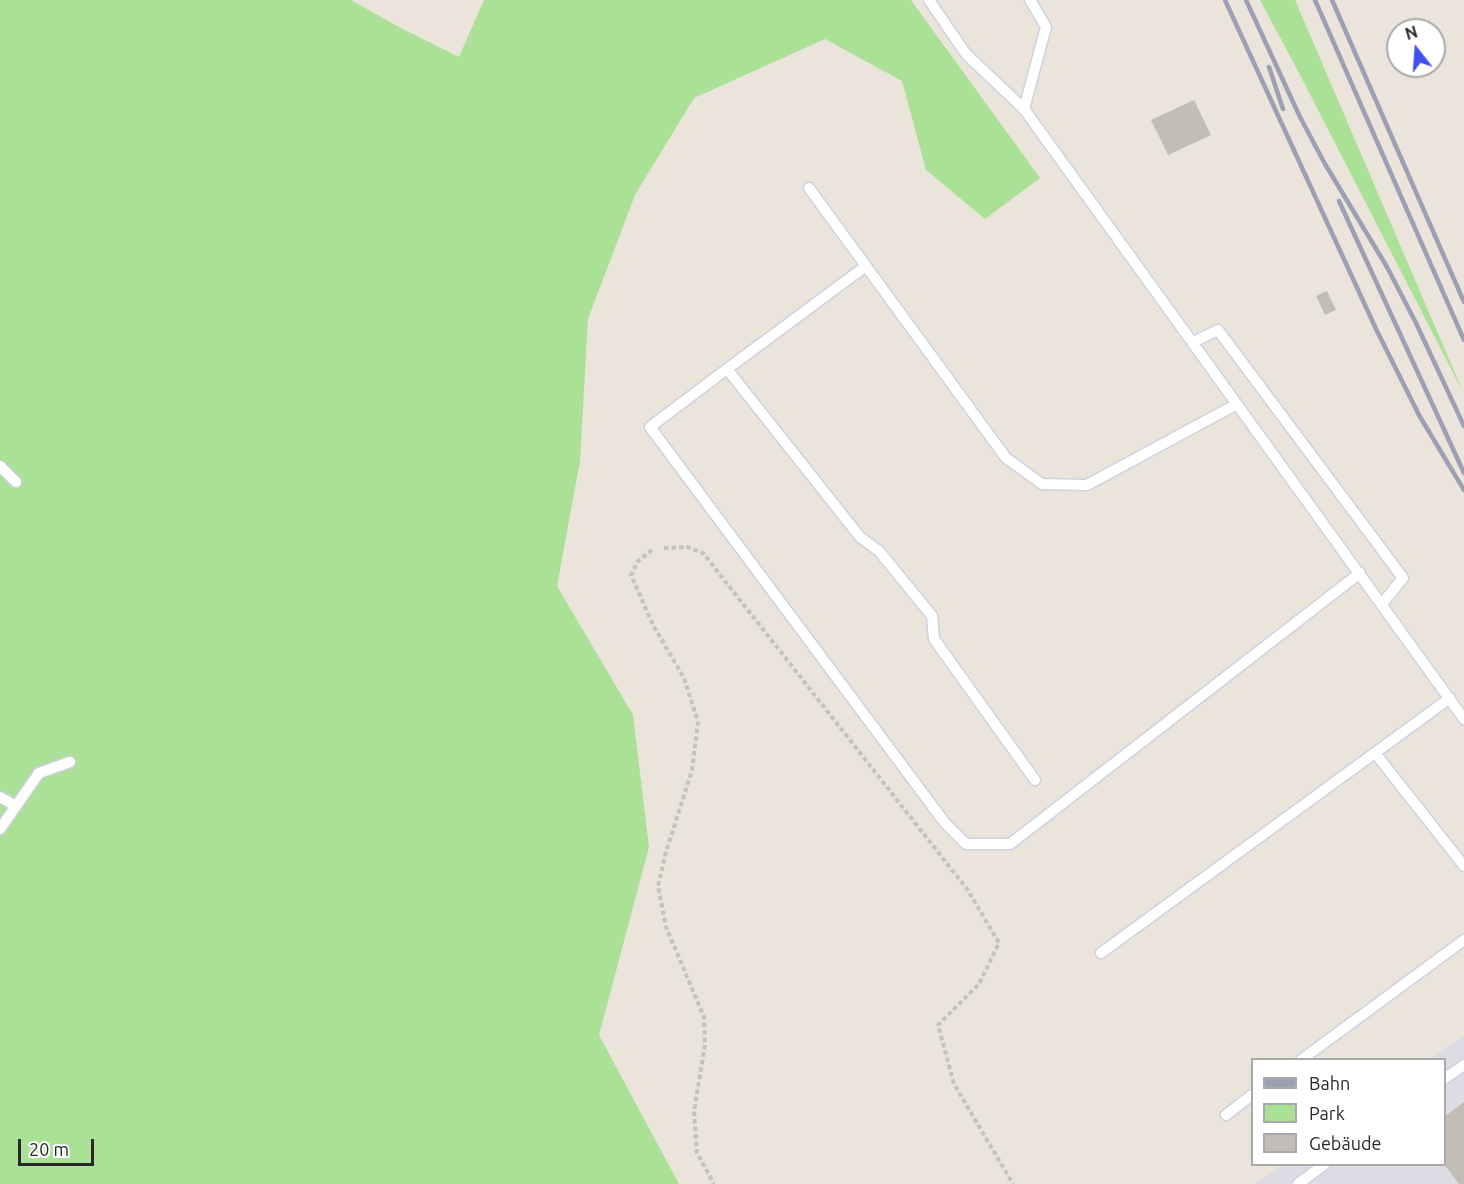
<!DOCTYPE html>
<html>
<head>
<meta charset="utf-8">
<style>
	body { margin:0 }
	#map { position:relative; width:1464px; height:1184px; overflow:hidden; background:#eae4da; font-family:Ubuntu,sans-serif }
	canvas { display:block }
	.legend { position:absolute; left:1251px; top:1058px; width:195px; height:108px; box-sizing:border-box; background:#fff; border:2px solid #a9a9a9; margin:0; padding:8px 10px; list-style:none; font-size:18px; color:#282828 }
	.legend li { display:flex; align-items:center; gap:12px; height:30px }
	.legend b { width:30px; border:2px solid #a9a9a9 }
	.north { position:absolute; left:1386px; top:18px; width:60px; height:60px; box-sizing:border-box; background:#fff; border:2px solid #a9a9a9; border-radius:50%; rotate:343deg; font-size:16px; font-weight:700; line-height:24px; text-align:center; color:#282828 }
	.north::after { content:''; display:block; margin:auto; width:21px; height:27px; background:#3d51f4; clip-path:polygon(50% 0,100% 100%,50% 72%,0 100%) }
	.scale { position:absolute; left:18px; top:1139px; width:76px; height:27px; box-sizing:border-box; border:3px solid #282828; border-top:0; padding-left:8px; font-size:18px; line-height:21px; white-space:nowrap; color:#282828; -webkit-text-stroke:4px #fff; paint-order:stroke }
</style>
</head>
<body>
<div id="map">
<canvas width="1464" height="1184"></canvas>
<ul class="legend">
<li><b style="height:8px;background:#9d9fb2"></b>Bahn</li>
<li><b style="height:16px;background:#abe097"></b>Park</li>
<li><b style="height:16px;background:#c2beb7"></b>Gebäude</li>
</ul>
<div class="north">N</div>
<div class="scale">20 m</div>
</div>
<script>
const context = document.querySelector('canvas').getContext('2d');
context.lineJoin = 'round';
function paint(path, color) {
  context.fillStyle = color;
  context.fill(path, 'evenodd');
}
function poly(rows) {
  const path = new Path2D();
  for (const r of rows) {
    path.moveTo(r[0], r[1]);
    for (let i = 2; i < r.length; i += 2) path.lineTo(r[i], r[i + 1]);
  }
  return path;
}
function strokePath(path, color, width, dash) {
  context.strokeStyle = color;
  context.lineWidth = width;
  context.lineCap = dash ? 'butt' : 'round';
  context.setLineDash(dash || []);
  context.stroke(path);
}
const industrial = poly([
	[1464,1035,1464,1184,1255,1184,1283,1165,1444,1164,1444,1060,1430,1059]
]);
const green = poly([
	[0,0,351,0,397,26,459,57,484,0,911,0,1040,178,985,219,926,170,902,81,825,39,694,98,635,195,588,319,580,461,557,586,633,715,649,847,599,1035,679,1184,0,1184],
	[1260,0,1295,0,1464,394,1299,73]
]);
const building = poly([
	[1194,100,1211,135,1168,155,1151,120],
	[1327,291,1336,310,1325,315,1316,296],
	[1464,1102,1464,1184,1459,1184,1444,1164,1444,1117]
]);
const path = poly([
	[664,548,687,547,703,553,967,889,999,943,979,984,938,1025,954,1084,1013,1184],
	[652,550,638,561,631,575,653,625,684,678,698,722,692,770,666,852,658,886,666,927,704,1017,705,1045,694,1111,697,1153,714,1184]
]);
const lane = poly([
	[929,0,966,54,1024,109,1464,719],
	[1024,109,1046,27,1030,0],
	[809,188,1006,458,1042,484,1087,485,1237,404],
	[1193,342,1218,330,1403,578,1382,604],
	[727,369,866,266],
	[0,466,16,482],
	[1375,753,1464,866],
	[1035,780,934,639,932,616,879,551,860,537,727,369,650,427,945,823,966,844,1010,844,1360,573],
	[0,797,16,806],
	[0,829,39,773,70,762],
	[1101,953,1450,698],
	[1301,1060,1464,940],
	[1444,1079,1464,1065],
	[1226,1115,1252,1095],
	[1298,1184,1325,1164]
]);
const rail = poly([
	[1225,0,1376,329,1419,415,1464,490],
	[1246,0,1300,117,1325,164,1387,267,1416,323,1464,426],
	[1315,0,1464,340],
	[1332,0,1464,302],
	[1269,67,1283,109],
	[1339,201,1464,473]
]);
paint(industrial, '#dddbe3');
paint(green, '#abe097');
paint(building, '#c2beb7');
strokePath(lane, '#cfd1e1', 13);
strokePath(path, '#c3c3c3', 4, [4.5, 3]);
strokePath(lane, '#fff', 10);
strokePath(rail, '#9d9fb2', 4.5);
</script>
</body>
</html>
